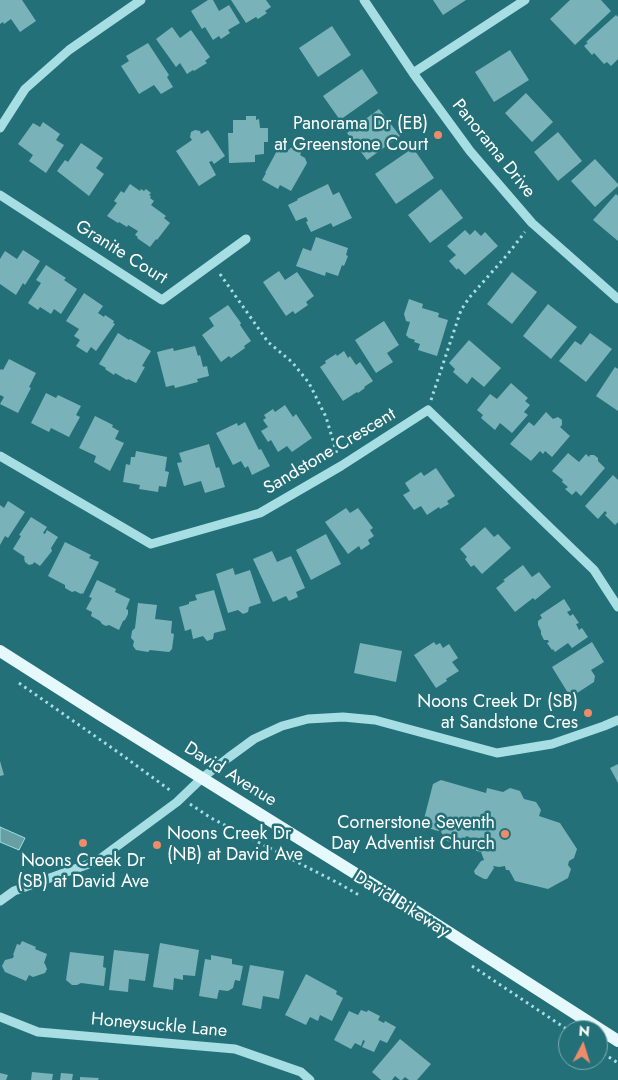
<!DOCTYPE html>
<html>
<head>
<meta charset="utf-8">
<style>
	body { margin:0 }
	#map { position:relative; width:618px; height:1080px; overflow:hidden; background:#247078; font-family:Jost,sans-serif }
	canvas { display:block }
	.north { position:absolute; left:558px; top:1020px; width:50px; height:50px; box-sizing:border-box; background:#247078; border:1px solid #7ca9ae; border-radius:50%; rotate:5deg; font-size:14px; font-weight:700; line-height:20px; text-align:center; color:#fff }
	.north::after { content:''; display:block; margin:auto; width:18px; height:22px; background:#ee8b6a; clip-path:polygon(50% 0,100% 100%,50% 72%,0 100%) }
</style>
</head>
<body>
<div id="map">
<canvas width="618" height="1080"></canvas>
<div class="north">N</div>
</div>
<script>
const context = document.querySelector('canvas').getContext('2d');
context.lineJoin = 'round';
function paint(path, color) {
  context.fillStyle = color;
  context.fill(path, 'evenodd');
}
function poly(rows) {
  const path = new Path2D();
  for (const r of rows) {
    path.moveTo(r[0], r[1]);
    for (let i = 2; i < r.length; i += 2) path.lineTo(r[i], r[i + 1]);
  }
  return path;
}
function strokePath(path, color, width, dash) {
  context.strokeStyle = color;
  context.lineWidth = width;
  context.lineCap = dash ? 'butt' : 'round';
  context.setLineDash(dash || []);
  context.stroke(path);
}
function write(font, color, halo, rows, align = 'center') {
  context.font = font + ' Jost,sans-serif';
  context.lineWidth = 5;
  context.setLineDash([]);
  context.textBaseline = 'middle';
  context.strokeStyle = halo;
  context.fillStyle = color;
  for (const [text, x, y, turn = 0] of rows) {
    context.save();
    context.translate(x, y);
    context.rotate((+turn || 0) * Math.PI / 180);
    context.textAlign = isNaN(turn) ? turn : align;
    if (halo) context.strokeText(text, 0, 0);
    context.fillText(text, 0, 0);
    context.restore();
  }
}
const water = poly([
	[0,827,25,838,19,850,0,842,0,827]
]);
const building = poly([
	[0,0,22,0,36,21,20,32,11,19,4,24,3,22,0,24],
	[208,0,213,0,219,11,229,5,240,23,228,30,230,33,221,39,219,36,213,40,205,27,202,29,191,11],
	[231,0,266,0,271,7,265,11,267,13,258,19,256,17,246,23],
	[433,0,466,0,443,15],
	[570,0,601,0,611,11,575,45,550,19],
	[616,15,618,17,618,59,611,66,607,62,604,64,594,53,592,55,584,46,588,43,586,42],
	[332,26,351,55,318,77,299,48],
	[172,27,180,38,191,30,210,57,205,61,207,63,194,71,193,70,187,74,180,63,176,67,156,39],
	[148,43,169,75,167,77,173,87,161,94,154,85,139,94,121,66,129,61,126,56],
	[510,50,529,80,494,102,475,72],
	[362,69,378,93,340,120,323,96],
	[526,93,553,122,532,142,505,113],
	[379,109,400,136,367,160,347,133],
	[246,116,256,116,256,120,259,119,260,128,268,128,268,142,264,142,264,154,255,155,255,162,229,163,228,133,233,133,233,120,246,120],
	[43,122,60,134,56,140,64,145,46,173,29,161,33,155,18,144,33,123,40,127],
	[195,130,200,131,201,134,208,130,225,156,214,164,212,161,209,162,216,175,199,186,176,151,192,140,190,137,191,132],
	[558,132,582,161,558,181,534,152],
	[81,143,103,158,96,168,104,174,89,196,57,171,65,160,68,162],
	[280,145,289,150,290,148,295,147,300,149,301,153,300,155,305,158,307,163,291,191,280,185,278,189,262,180,266,173,265,173],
	[413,148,434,178,396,204,375,174],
	[595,159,618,184,618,186,595,207,571,181],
	[130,184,140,191,141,189,144,191,146,189,151,193,149,195,151,196,150,198,154,201,151,205,166,216,164,218,170,223,157,240,156,239,150,247,137,238,138,237,135,235,138,231,128,225,127,227,119,222,118,223,107,216,117,203,114,201,121,191,124,193],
	[328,184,333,195,339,192,352,218,333,227,331,223,311,232,306,222,308,221,306,217,296,221,288,205,298,200,297,199],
	[441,189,463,218,430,243,408,215],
	[616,194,618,196,618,241,593,220],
	[465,230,470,235,475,230,481,236,485,232,498,246,465,275,458,268,457,270,449,261,456,255,447,246],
	[316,237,348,248,346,255,348,256,344,266,342,265,338,276,326,272,325,276,296,266,303,248,311,251],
	[23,250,40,261,25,285,23,283,16,295,0,284,0,259,5,251,17,259],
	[46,265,66,278,64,280,77,289,61,314,54,309,51,314,40,307,38,310,28,303,41,283,36,280],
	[279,271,285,280,297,272,314,296,306,302,308,305,295,314,293,311,286,316,263,282],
	[512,272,537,292,512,324,487,304],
	[84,293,103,306,98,313,104,317,105,315,114,321,113,323,115,324,96,351,91,347,87,353,76,346,80,340,74,336,79,329,66,321],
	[409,299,423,304,422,308,439,313,438,317,448,320,437,356,418,350,420,344,414,342,415,340,409,338,406,335,410,322,406,321,404,314],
	[548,304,577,327,551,359,523,336],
	[228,305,241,323,240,325,251,341,244,346,245,348,231,358,229,356,221,362,202,335,214,326,209,318],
	[384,321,399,345,387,353,393,362,376,373,355,340],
	[118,333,129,340,130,339,151,351,142,366,145,367,136,383,128,379,127,380,115,373,114,375,105,369,106,368,99,364],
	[590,333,612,349,586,382,559,361,575,341,581,345],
	[469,340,501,368,484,387,472,377,467,384,453,372,455,369,449,363],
	[195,346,198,356,200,355,203,367,207,366,209,376,197,379,198,382,175,388,174,385,166,387,157,352,173,348,174,351],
	[344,351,348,358,350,356,356,365,360,362,373,381,364,387,365,388,358,393,357,392,343,401,320,367,326,363,325,361,336,354,337,356],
	[9,359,36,373,29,387,31,388,18,413,0,404,4,397,0,395,0,370,1,369,3,370],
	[615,367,618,369,618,411,596,396],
	[511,383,528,398,525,401,530,405,524,412,528,415,512,433,500,423,495,430,481,418,483,415,477,410,490,394,497,399],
	[46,393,56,398,58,395,81,406,76,415,80,417,69,437,51,428,49,432,31,423],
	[285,405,293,417,296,414,312,438,292,452,287,446,278,452,271,440,268,442,261,431,268,427,263,420,266,418,264,415,273,409,275,412],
	[546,412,553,419,558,417,562,420,562,425,560,427,570,436,552,457,545,451,543,454,540,451,531,461,510,444,529,422,534,426],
	[95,416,113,425,112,427,119,431,115,439,124,443,110,471,94,462,96,456,79,448],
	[245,422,259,450,261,449,270,466,252,475,248,466,245,468,241,461,233,465,216,433,237,423,238,426],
	[209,444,216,468,219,467,225,487,205,493,201,481,184,486,177,463,182,462,179,453],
	[136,451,167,457,165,471,169,472,166,487,159,486,158,492,139,489,140,485,123,482,126,464,130,465,131,457,135,457],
	[568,453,579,462,586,454,589,457,590,455,594,455,598,458,598,461,605,468,581,496,576,491,572,495,565,489,568,487,562,482,563,480,552,471],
	[436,468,455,496,447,501,449,504,440,509,439,507,427,515,421,506,414,510,403,495,410,491,405,483,421,472,424,476],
	[613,475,618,480,618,522,615,525,605,515,607,513,605,511,598,519,585,506],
	[8,501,25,512,8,538,5,536,0,545,0,505,4,508],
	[346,508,350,513,358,508,373,528,370,530,374,536,368,540,370,544,361,550,359,546,348,554,325,522],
	[31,517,47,527,43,533,45,534,47,530,58,537,51,548,52,551,40,566,34,562,33,564,29,565,25,562,24,558,25,557,13,549,21,536,19,535],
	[485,527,494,537,498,534,511,548,482,574,474,565,471,567,465,559,467,557,460,549],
	[326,534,341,564,311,580,296,550],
	[65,542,91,555,89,558,99,562,83,594,82,593,81,594,75,591,72,592,65,588,65,585,48,576],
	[272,551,277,562,291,556,305,588,296,592,298,597,289,601,286,596,273,602,253,559],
	[523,565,532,577,539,572,551,587,535,600,533,598,515,612,496,588,505,581,503,580],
	[233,568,235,575,250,570,261,603,249,607,248,612,243,614,238,610,228,613,216,574],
	[97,580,116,589,115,592,130,599,126,609,128,610,128,614,125,620,123,621,119,630,109,625,106,626,102,624,100,621,91,616,92,612,86,609,92,598,89,597],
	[214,590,226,630,214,633,213,639,207,641,203,636,193,639,191,629,185,631,179,607,189,604,189,602,197,600,195,595],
	[564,599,571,610,567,612,570,616,573,614,579,623,576,624,579,630,582,628,588,637,572,648,568,643,555,652,553,649,552,650,547,643,549,642,548,640,544,640,541,634,541,631,538,625,538,621,542,618,540,615],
	[138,603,157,605,155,619,172,621,171,633,174,634,172,649,169,652,150,650,148,652,136,650,133,646,134,641,131,638,132,631,135,628],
	[434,642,436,645,440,643,443,648,449,644,458,658,452,662,459,671,446,679,447,681,436,688,414,655],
	[592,642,604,662,591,670,595,676,594,682,574,695,568,693,552,667],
	[360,643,402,651,396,682,354,673],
	[0,761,4,775,0,776],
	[618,764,618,783,610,768],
	[441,780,486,793,487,788,503,792,510,788,520,791,524,799,536,802,541,810,539,816,560,823,577,849,574,858,569,861,568,865,571,869,568,878,548,889,515,881,509,870,506,870,505,866,499,867,493,866,494,868,487,879,484,879,475,874,474,871,481,861,484,860,481,852,473,850,468,841,469,837,466,836,465,839,456,843,447,841,441,832,442,829,438,831,428,828,424,819,433,784],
	[22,941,36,947,35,949,47,954,44,963,45,964,47,969,45,973,33,977,29,975,26,981,5,972,2,966,5,960,13,958,14,955,13,955,17,944,20,945],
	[160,943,199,950,195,976,183,975,183,980,174,978,173,990,153,987],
	[114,950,149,954,145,981,129,979,128,992,109,990],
	[70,952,104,956,103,967,106,968,104,986,81,983,77,985,72,985,66,980],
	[211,955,232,959,232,964,243,966,240,981,235,980,233,988,228,991,219,990,217,999,199,996,205,959,211,960],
	[250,965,284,971,279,999,263,996,261,1009,242,1005],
	[306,974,337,991,336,994,343,998,332,1021,320,1015,318,1021,310,1017,306,1025,285,1015],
	[361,1010,367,1012,368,1010,380,1016,378,1020,384,1023,385,1021,396,1027,387,1043,380,1040,374,1052,362,1047,365,1041,363,1040,361,1046,355,1043,351,1049,334,1040,349,1011,358,1015],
	[400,1039,431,1064,417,1080,409,1080,405,1077,402,1080,400,1080,395,1076,392,1080,381,1080,372,1072],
	[32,1072,53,1074,52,1080,31,1080],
	[0,1073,8,1075,6,1080,0,1080],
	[61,1073,73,1074,72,1080,60,1080],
	[80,1077,99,1078,98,1080,80,1080]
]);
const path = poly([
	[220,274,268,342,292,362,309,383,326,417,337,454],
	[431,400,461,310,469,298,507,255,525,232],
	[19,683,122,755,171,791],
	[190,804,211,818,340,884,359,895],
	[472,966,568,1030],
	[598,1050,618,1063]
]);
const minor = poly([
	[364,0,413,73,470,151,532,223,618,299],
	[413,73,525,0],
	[0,128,25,89,69,50,141,0],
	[0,195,162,300,246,239],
	[0,456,151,544,260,513,341,466,428,410,594,570,618,607],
	[0,901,14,891,97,861,177,802,202,778,228,758,254,739,282,726,308,719,343,717,375,720,497,753,552,744,604,726,618,720],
	[0,1017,38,1032,235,1049,301,1072,310,1080]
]);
const major = poly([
	[0,651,99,714,414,910,618,1041]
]);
const markers = [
	[438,135,5,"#ee8b6a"],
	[588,713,5,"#ee8b6a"],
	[505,834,5,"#ee8b6a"],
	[83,843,5,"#ee8b6a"],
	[157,845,5,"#ee8b6a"]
];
const poiNames = [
	["Panorama Dr (EB)",428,125],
	["at Greenstone Court",428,146],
	["Noons Creek Dr (SB)",578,703],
	["at Sandstone Cres",578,724],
	["Cornerstone Seventh",495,824],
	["Day Adventist Church",495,845],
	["Noons Creek Dr",167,835,"left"],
	["(NB) at David Ave",167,856,"left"],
	["Noons Creek Dr",83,862,"center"],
	["(SB) at David Ave",83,883,"center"]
];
const streetNames = [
	["Panorama Drive",493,149,51],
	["Granite Court",121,253,32],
	["Sandstone Crescent",330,452,-31],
	["David Avenue",230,775,32],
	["David Bikeway",401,905,32],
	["Honeysuckle Lane",159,1026,5]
];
paint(water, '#679fa5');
strokePath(water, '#9adfe4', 1);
paint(building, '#79b3b9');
strokePath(path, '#a6dee4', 3, [2.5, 4]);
strokePath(minor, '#a6dee4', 9);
strokePath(major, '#e5f9fc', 12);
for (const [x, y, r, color] of markers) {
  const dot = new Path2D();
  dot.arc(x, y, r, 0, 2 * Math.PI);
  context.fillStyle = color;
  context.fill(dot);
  strokePath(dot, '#247078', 2);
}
write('18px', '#fff', '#247078', poiNames, 'right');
write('18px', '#fff', '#247078', streetNames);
</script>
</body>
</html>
